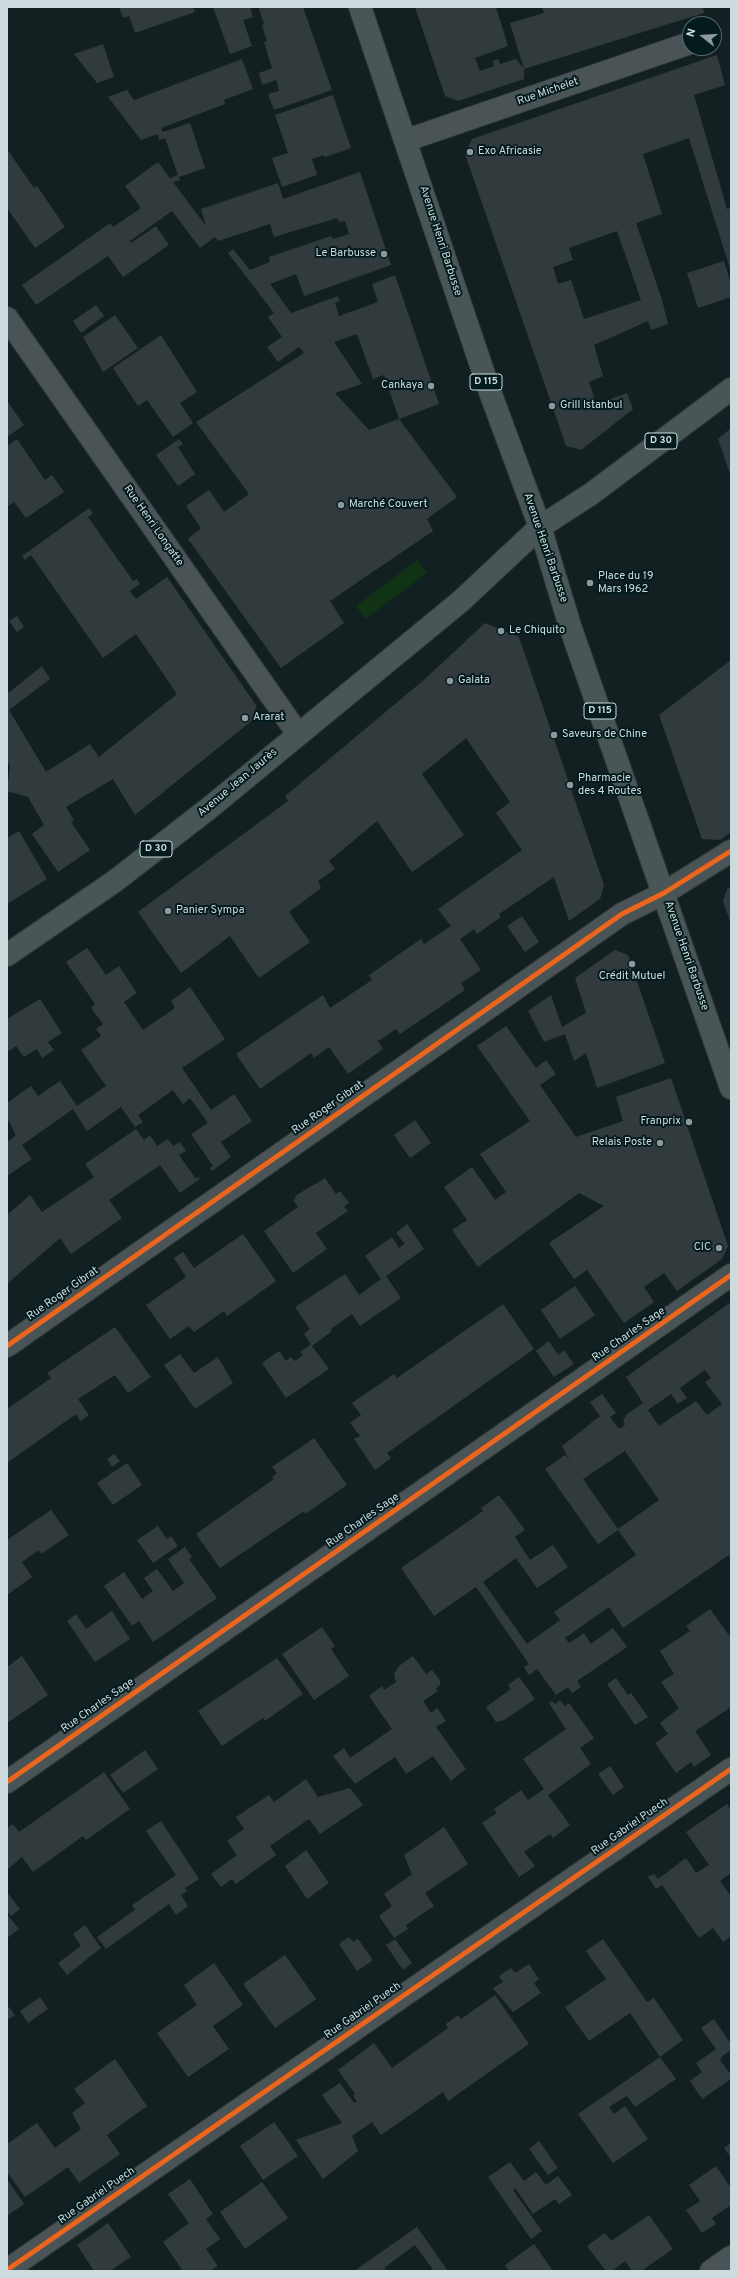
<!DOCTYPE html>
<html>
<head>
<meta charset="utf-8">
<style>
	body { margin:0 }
	#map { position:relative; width:738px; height:2278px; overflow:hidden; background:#132022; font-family:Overpass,sans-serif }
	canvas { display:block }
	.frame { position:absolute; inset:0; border:8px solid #cedbde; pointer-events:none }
	.north { position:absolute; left:682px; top:16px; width:40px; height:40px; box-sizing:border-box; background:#041b1e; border:1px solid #55686b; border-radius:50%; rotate:287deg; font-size:11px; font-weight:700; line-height:16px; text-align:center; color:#cedbde }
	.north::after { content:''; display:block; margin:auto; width:14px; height:18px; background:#8d9a9c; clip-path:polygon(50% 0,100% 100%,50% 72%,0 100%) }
</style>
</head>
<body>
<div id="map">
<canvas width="738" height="2278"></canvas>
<div class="frame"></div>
<div class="north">N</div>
</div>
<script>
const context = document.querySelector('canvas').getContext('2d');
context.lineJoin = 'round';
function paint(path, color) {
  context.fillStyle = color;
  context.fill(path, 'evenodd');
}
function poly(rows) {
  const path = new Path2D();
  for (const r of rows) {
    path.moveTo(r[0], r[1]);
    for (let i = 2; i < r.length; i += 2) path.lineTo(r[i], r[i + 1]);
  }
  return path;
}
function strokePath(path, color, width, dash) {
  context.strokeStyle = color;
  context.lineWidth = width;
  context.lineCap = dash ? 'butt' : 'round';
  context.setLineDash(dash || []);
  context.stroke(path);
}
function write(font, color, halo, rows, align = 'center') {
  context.font = font + ' Overpass,sans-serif';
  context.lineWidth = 4;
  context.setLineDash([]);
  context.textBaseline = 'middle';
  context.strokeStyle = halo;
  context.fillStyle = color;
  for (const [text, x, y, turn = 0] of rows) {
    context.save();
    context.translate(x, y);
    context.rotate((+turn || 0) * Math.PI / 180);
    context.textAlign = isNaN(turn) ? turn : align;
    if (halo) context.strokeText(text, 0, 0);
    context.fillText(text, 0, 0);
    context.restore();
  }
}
const green = poly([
	[417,560,427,573,365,619,356,606]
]);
const building = poly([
	[119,7,193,7,195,12,135,33,129,16,123,18],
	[213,7,250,7,253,17,243,20,252,46,230,54],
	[261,7,303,7,332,90,274,110,268,94,279,91,276,80,262,85,259,73,272,68,264,42,267,41,262,25,264,24,259,9],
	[415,7,496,7,508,46,475,58,480,71,494,66,493,61,498,59,500,64,516,59,524,69,510,23,544,13,542,7,703,7,704,13,524,69,524,79,458,101,445,96],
	[103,44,114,77,97,83,74,54],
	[717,55,725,85,694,95,727,209,731,208,731,272,689,138,643,154,662,214,636,223,662,300,668,324,651,330,648,321,594,345,603,376,589,382,598,408,612,403,610,399,627,393,633,409,581,450,566,446,465,154,472,139],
	[617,231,641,300,584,319,571,280,558,284,553,267,573,260,569,248],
	[242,59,253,89,224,100,225,104,161,128,163,132,190,123,205,168,179,177,180,180,173,182,206,226,201,209,278,183,283,199,360,172,391,265,304,296,296,274,270,284,291,313,338,296,340,301,335,303,339,316,378,302,372,284,395,275,439,404,399,419,384,375,373,379,357,334,334,342,362,384,335,393,369,430,399,419,457,497,427,519,433,531,330,601,344,623,281,668,188,539,201,528,186,506,209,490,224,512,249,494,196,422,304,353,299,347,278,362,267,347,282,337,268,317,274,313,228,253,233,249,250,270,270,262,269,257,331,236,333,239,349,234,345,221,339,222,337,218,274,237,270,224,218,241,215,237,200,248,172,211,130,241,131,243,156,226,169,245,123,277,108,256,36,305,22,285,110,223,113,227,141,208,125,186,158,162,170,178,178,175,165,138,159,140,158,134,141,140,108,97,127,90,134,100],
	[333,95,351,148,325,157,324,155,312,159,317,175,282,187,272,158,288,153,275,115],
	[7,149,34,188,37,186,65,227,35,248,7,208],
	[724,261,731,284,731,297,698,308,687,273],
	[96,305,104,316,81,333,73,321],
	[115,315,138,348,103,372,83,337],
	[161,335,197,392,180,403,193,423,173,437,147,400,138,406,113,368],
	[7,401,24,425,7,437],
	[731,428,731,477,718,439],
	[17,439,45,480,52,475,64,492,26,518,14,502,7,507,7,446],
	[179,439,183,444,178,447,195,474,178,486,156,455],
	[89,508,93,513,88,517,133,581,137,579,140,584,130,591,136,599,167,577,256,705,254,719,135,815,113,779,66,807,74,820,71,822,90,850,58,872,32,834,44,825,28,797,7,791,10,766,7,760,7,694,42,666,50,679,9,710,46,772,90,744,99,757,177,694,136,634,103,658,31,555,25,560,22,556],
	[17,616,24,627,17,632,9,621],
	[485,623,519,637,604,885,600,899,569,921,554,877,499,914,501,917,477,934,474,929,460,939,481,970,461,983,465,990,400,1034,396,1029,378,1041,383,1049,348,1074,329,1047,314,1058,311,1053,260,1089,236,1054,323,995,330,1008,372,980,369,975,421,939,424,944,451,926,438,909,522,850,496,813,510,802,479,757,466,738,422,774,464,835,412,872,377,821,329,861,335,869,318,881,321,888,289,912,310,942,259,978,230,936,181,973,138,912,288,801,285,796,425,679],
	[731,660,731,832,720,840,702,839,659,715],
	[19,831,47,879,7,904,7,838],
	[731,887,731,924,723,901,727,889],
	[522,916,539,942,525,952,507,926],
	[87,948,106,975,119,966,137,993,124,1002,143,1030,175,1008,171,1001,190,987,225,1039,182,1068,211,1110,234,1094,252,1121,221,1142,231,1157,212,1171,210,1168,213,1166,191,1134,208,1123,190,1098,183,1104,173,1090,138,1115,143,1122,135,1127,121,1107,87,1131,73,1109,22,1145,32,1159,7,1176,7,1142,16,1135,7,1118,7,1103,31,1086,38,1096,60,1081,77,1106,106,1086,81,1050,101,1036,96,1029,103,1024,91,1008,95,1004,66,962],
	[615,950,628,955,665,1063,597,1088,586,1053,574,1061,565,1034,544,1042,528,1011,551,995,562,1027,586,1013,575,978],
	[40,999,62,1033,48,1042,54,1050,42,1058,37,1049,24,1057,16,1046,9,1051,7,1048,7,1019],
	[506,1026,536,1068,546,1060,556,1074,540,1085,576,1137,623,1121,616,1097,671,1078,728,1246,722,1259,677,1291,664,1273,644,1287,654,1302,624,1323,587,1270,574,1279,549,1243,604,1206,579,1193,478,1267,452,1230,467,1220,444,1187,472,1167,495,1200,506,1192,480,1154,530,1121,477,1046],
	[415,1120,431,1143,410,1158,394,1135],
	[136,1129,144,1140,150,1135,157,1146,168,1139,173,1146,180,1142,186,1151,179,1155,196,1179,198,1177,200,1179,180,1193,160,1165,109,1200,122,1218,71,1254,60,1238,7,1284,7,1215,30,1195,42,1212,94,1177,85,1164],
	[325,1178,336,1194,340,1191,349,1203,344,1207,348,1211,316,1233,327,1249,293,1273,264,1231,298,1207,293,1200,296,1198,295,1196],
	[407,1224,424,1249,386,1276,401,1298,360,1326,352,1314,331,1329,332,1331,312,1346,329,1369,286,1398,262,1363,279,1351,286,1361,291,1357,295,1361,303,1355,300,1352,311,1344,304,1334,310,1329,295,1307,345,1274,359,1295,381,1279,365,1256,392,1237,399,1248,405,1244,396,1233],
	[243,1234,276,1281,227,1316,224,1311,194,1332,189,1326,170,1339,146,1305,186,1277,174,1258,183,1252,194,1268],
	[575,1286,595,1315,560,1339,541,1310],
	[731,1302,731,1558,729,1555,623,1628,609,1607,565,1638,569,1643,584,1633,591,1644,613,1628,627,1647,577,1681,581,1687,572,1693,568,1687,556,1695,537,1669,529,1675,524,1667,529,1664,476,1587,434,1616,401,1568,483,1511,481,1508,499,1495,525,1530,515,1537,530,1560,553,1545,568,1567,537,1588,516,1558,483,1582,527,1644,560,1620,554,1612,636,1555,618,1530,598,1544,545,1469,565,1455,570,1462,562,1446,600,1416,590,1402,602,1394,616,1413,610,1417,619,1429,625,1425,623,1421,627,1414,643,1403,626,1377],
	[705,1370,711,1378,705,1382,722,1404,707,1415,696,1401,659,1426,648,1410,671,1394,678,1404,687,1398,680,1388],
	[625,1451,659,1500,618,1529,583,1479],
	[503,1304,534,1349,387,1453,391,1458,375,1470,354,1439,360,1436,350,1423,361,1415,352,1403,394,1374,397,1378],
	[115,1327,151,1377,128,1393,115,1375,78,1399,89,1415,80,1421,76,1414,7,1463,7,1409,51,1378,47,1373],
	[549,1341,558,1355,564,1350,574,1364,554,1377,536,1351],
	[180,1354,194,1373,218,1357,233,1383,195,1409,164,1365],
	[314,1438,347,1485,305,1514,304,1511,220,1568,196,1534,274,1479,272,1477,277,1473,272,1467],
	[114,1454,120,1461,112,1467,107,1459],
	[127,1463,142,1485,113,1505,97,1483],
	[51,1510,69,1535,41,1554,39,1550,22,1562,32,1577,7,1595,7,1540],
	[158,1526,167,1539,171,1536,178,1546,153,1563,137,1540],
	[185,1547,192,1557,189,1559,217,1598,153,1642,139,1621,132,1626,104,1586,124,1572,142,1599,153,1591,144,1578,157,1569,173,1591,184,1583,168,1559],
	[710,1609,731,1638,731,1707,695,1731,711,1755,694,1767,691,1762,676,1773,655,1743,668,1734,660,1723,679,1708,661,1682,674,1674,660,1651,690,1631,686,1626],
	[112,1611,130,1639,95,1662,67,1621,76,1614,86,1629],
	[322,1627,335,1646,331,1649,349,1676,314,1700,282,1654],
	[22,1656,48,1695,7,1723,7,1667],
	[413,1656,426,1674,432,1670,440,1680,440,1685,436,1689,438,1691,423,1701,431,1713,437,1708,446,1721,436,1727,466,1769,451,1781,433,1756,406,1774,395,1757,355,1784,333,1756,344,1748,350,1758,392,1729,369,1696,382,1686,384,1690,396,1682,394,1674,399,1666],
	[277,1658,303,1694,265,1721,263,1718,222,1746,198,1711],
	[519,1677,535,1699,504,1720,496,1722,486,1707,511,1689,508,1685],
	[616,1678,628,1695,631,1693,648,1717,635,1725,607,1684],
	[560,1700,565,1706,569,1703,594,1738,580,1748,591,1764,548,1795,570,1825,553,1838,550,1834,524,1852,535,1866,519,1877,482,1823,497,1813,494,1809,521,1790,528,1800,544,1789,523,1759,566,1729,549,1703,552,1701,555,1704],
	[145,1750,158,1769,123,1793,110,1775],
	[610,1766,624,1787,613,1795,598,1774],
	[104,1772,130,1809,86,1840,83,1836,33,1872,22,1857,7,1870,7,1828,13,1824,19,1832],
	[306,1779,318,1797,350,1788,363,1805,320,1834,309,1819,270,1846,276,1855,236,1884,232,1879,221,1887,211,1874,237,1855,227,1841,244,1829,236,1817,269,1795,274,1802],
	[727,1804,731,1810,731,1873,720,1881,731,1896,731,1936,723,1942,713,1928,699,1938,662,1885,656,1889,648,1877,654,1874,658,1879,686,1858,696,1873,709,1865,686,1832],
	[161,1821,199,1879,185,1888,187,1891,181,1895,188,1906,176,1915,169,1904,106,1949,97,1937,135,1910,132,1905,176,1875,146,1831],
	[444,1827,468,1864,425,1893,434,1906,406,1925,408,1929,394,1938,379,1916,392,1906,384,1894,412,1874,404,1855],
	[306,1850,329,1883,307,1899,285,1866],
	[7,1892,20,1909,11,1916,7,1911],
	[7,1914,19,1929,7,1938],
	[85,1925,101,1948,67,1975,58,1963,81,1946,73,1934],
	[349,1937,353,1942,358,1939,373,1960,357,1971,339,1944],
	[395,1939,412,1963,403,1970,386,1945],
	[603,1939,647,2002,654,1998,683,2040,660,2057,630,2013,589,2041,565,2007,606,1979,586,1951],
	[285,1955,316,1999,275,2028,243,1984],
	[214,1963,243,2005,213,2026,229,2049,188,2077,157,2033,197,2005,184,1985],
	[529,1964,539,1979,534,1983,541,1993,513,2012,493,1988,503,1982,499,1976,511,1968,515,1973],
	[495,1995,529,2044,448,2101,443,2092,381,2135,372,2122,352,2136,358,2151,323,2179,296,2140,342,2123,322,2095,340,2083,354,2103,357,2101,353,2096,355,2094,338,2070,374,2043,392,2068,448,2028,446,2024,458,2015,461,2019],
	[40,1997,48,2009,28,2023,20,2011],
	[7,2005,15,2015,7,2020],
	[714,2019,731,2044,731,2050,721,2057,722,2058,720,2060,731,2075,731,2079,702,2099,690,2081,702,2072,696,2063,716,2049,701,2028],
	[660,2057,676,2079,635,2107,627,2096,609,2107,614,2114,625,2106,648,2139,613,2163,578,2114],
	[115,2059,147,2106,107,2135,120,2154,79,2183,68,2167,25,2197,7,2172,7,2144,37,2123,55,2148,81,2129,72,2113,85,2103,74,2089],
	[274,2122,298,2156,263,2180,240,2146],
	[539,2141,558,2168,548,2175,529,2149],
	[731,2143,731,2158,724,2148],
	[510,2162,524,2181,536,2172,546,2185,558,2176,572,2195,559,2204,555,2199,533,2214,515,2188,513,2190,542,2231,531,2239,488,2177],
	[716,2166,731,2188,731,2205,712,2218,716,2224,702,2233,686,2210,700,2201,689,2185],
	[7,2179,24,2204,7,2216],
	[190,2179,213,2214,206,2219,220,2239,206,2249,218,2266,210,2271,183,2271,163,2242,189,2223,168,2194],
	[262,2182,288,2218,245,2249,220,2212],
	[649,2215,673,2249,641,2271,632,2271,625,2261,612,2271,606,2271,587,2246,605,2233,611,2241],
	[108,2223,131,2257,110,2271,94,2271,77,2245],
	[417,2227,448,2271,434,2271,415,2245,384,2268,387,2271,354,2271],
	[534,2244,553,2271,509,2271,505,2265]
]);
const minor = poly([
	[407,140,690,43],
	[7,318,298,734],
	[7,1346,622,914,664,893,731,851],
	[7,1782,731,1275],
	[7,2270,731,1769],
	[711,2271,731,2257]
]);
const primary = poly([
	[360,7,490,392,540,527,570,626,731,1088],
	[7,955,115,881,208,809,461,601,540,527,591,494,731,389]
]);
const cycleway = poly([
	[7,1346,622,914,664,893,731,851],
	[7,1782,731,1275],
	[7,2270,731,1769]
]);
const markers = [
	[470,152,4,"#8d9a9c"],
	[384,254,4,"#8d9a9c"],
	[431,386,4,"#8d9a9c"],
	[552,406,4,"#8d9a9c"],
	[341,505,4,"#8d9a9c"],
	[590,583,4,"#8d9a9c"],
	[501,631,4,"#8d9a9c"],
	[450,681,4,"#8d9a9c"],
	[245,718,4,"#8d9a9c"],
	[554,735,4,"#8d9a9c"],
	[570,785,4,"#8d9a9c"],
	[168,911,4,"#8d9a9c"],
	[632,964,4,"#8d9a9c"],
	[689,1122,4,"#8d9a9c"],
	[660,1143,4,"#8d9a9c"],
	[719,1248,4,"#8d9a9c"]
];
const shields = [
	[486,382,32],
	[661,441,32],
	[600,711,32],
	[156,849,32]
];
const shieldNames = [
	["D 115",486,382],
	["D 30",661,441],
	["D 115",600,711],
	["D 30",156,849]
];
const streetNames = [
	["Rue Michelet",548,92,-19],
	["Avenue Henri Barbusse",440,241,72],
	["Rue Henri Longatte",153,526,55],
	["Avenue Henri Barbusse",545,548,71],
	["Avenue Jean Jaurès",238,783,-40],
	["Avenue Henri Barbusse",686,956,71],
	["Rue Roger Gibrat",328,1108,-35],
	["Rue Roger Gibrat",63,1294,-35],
	["Rue Charles Sage",629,1335,-35],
	["Rue Charles Sage",363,1521,-35],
	["Rue Charles Sage",98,1706,-35],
	["Rue Gabriel Puech",630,1827,-35],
	["Rue Gabriel Puech",363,2011,-35],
	["Rue Gabriel Puech",97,2196,-35]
];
const poiNames = [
	["Exo Africasie",478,152],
	["Le Barbusse",376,254,"right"],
	["Cankaya",423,386,"right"],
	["Grill Istanbul",560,406],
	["Marché Couvert",349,505],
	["Place du 19",598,577],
	["Mars 1962",598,590],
	["Le Chiquito",509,631],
	["Galata",458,681],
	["Ararat",253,718],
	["Saveurs de Chine",562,735],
	["Pharmacie",578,779],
	["des 4 Routes",578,792],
	["Panier Sympa",176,911],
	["Crédit Mutuel",632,977,"center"],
	["Franprix",681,1122,"right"],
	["Relais Poste",652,1143,"right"],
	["CIC",711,1248,"right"]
];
paint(green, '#103316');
paint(building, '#313b3e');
strokePath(minor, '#333c3d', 24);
strokePath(primary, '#333c3d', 24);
strokePath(minor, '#4a5355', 22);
strokePath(primary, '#485656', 22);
strokePath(cycleway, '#eb651d', 5);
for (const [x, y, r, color] of markers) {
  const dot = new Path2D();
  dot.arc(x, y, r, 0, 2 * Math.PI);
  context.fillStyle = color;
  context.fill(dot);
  strokePath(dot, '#041b1e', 1.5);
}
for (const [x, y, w] of shields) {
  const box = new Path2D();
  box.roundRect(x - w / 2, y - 8, w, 16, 3);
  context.fillStyle = '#041b1e';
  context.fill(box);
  strokePath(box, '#cedbde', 1);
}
write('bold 10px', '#cedbde', null, shieldNames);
write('11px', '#cedbde', '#041b1e', streetNames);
write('11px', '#cedbde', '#041b1e', poiNames, 'left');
</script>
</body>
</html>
